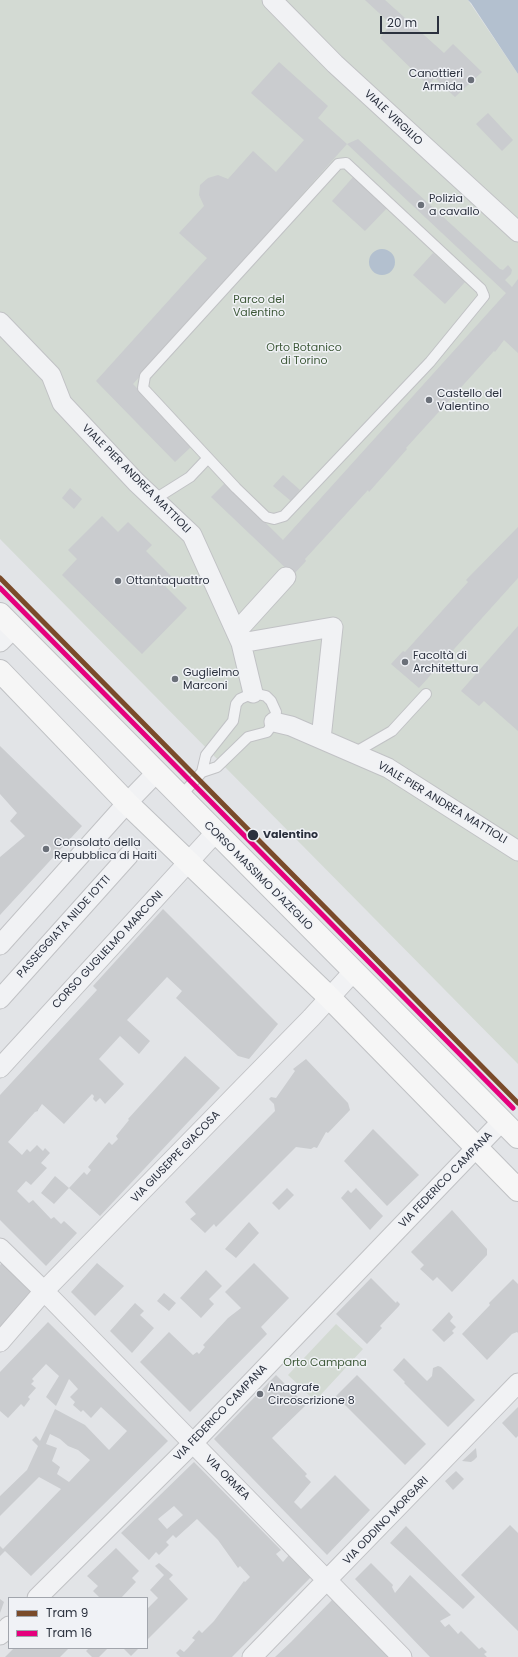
<!DOCTYPE html>
<html>
<head>
<meta charset="utf-8">
<style>
	body { margin:0 }
	#map { position:relative; width:518px; height:1657px; overflow:hidden; background:#e2e4e7; font-family:Poppins,sans-serif }
	canvas { display:block }
	.legend { position:absolute; left:8px; top:1597px; width:140px; height:52px; box-sizing:border-box; background:#f0f2f6; border:1px solid #a1a5ac; margin:0; padding:5px 7px; list-style:none; font-size:12px; color:#2b313e }
	.legend li { display:flex; align-items:center; gap:8px; height:20px }
	.legend b { width:20px; border:1px solid #a1a5ac }
	.scale { position:absolute; left:380px; top:16px; width:59px; height:18px; box-sizing:border-box; border:2px solid #2b313e; border-top:0; padding-left:5px; font-size:12px; line-height:14px; white-space:nowrap; color:#2b313e; -webkit-text-stroke:3px #f0f2f6; paint-order:stroke }
</style>
</head>
<body>
<div id="map">
<canvas width="518" height="1657"></canvas>
<ul class="legend">
<li><b style="height:5px;background:#7a4b2a"></b>Tram 9</li>
<li><b style="height:5px;background:#e5007d"></b>Tram 16</li>
</ul>
<div class="scale">20 m</div>
</div>
<script>
const context = document.querySelector('canvas').getContext('2d');
context.lineJoin = 'round';
function paint(path, color) {
  context.fillStyle = color;
  context.fill(path, 'evenodd');
}
function poly(rows) {
  const path = new Path2D();
  for (const r of rows) {
    if (r.length === 3) {
      path.moveTo(r[0] + r[2], r[1]);
      path.arc(r[0], r[1], r[2], 0, 2 * Math.PI);
      continue;
    }
    path.moveTo(r[0], r[1]);
    for (let i = 2; i < r.length; i += 2) path.lineTo(r[i], r[i + 1]);
  }
  return path;
}
function strokePath(path, color, width, dash) {
  context.strokeStyle = color;
  context.lineWidth = width;
  context.lineCap = dash ? 'butt' : 'round';
  context.setLineDash(dash || []);
  context.stroke(path);
}
function write(font, color, halo, rows, align = 'center') {
  context.font = font + ' Poppins,sans-serif';
  context.lineWidth = 3;
  context.setLineDash([]);
  context.textBaseline = 'middle';
  context.strokeStyle = halo;
  context.fillStyle = color;
  for (const [text, x, y, turn = 0] of rows) {
    context.save();
    context.translate(x, y);
    context.rotate((+turn || 0) * Math.PI / 180);
    context.textAlign = isNaN(turn) ? turn : align;
    if (halo) context.strokeText(text, 0, 0);
    context.fillText(text, 0, 0);
    context.restore();
  }
}
const green = poly([
	[0,0,468,0,518,74,518,1064,0,539],
	[336,1324,363,1349,315,1401,288,1375]
]);
const water = poly([
	[468,0,518,0,518,74,471,3],
	[382,262,13]
]);
const building = poly([
	[365,0,385,0,444,53,453,44,482,72,455,97,435,78,428,85,380,38,391,24],
	[279,62,328,106,318,118,347,144,133,384,192,446,175,462,96,381,207,258,179,233,204,206,199,195,200,185,208,178,218,175,228,179,253,151,276,172,304,140,251,93],
	[488,113,513,140,502,151,476,124],
	[358,139,500,269,503,270,508,265,512,270,511,274,505,280,512,287,518,279,518,353,504,340,495,352,494,351,406,448,407,449,369,492,368,490,305,559,306,561,293,575,211,497,225,483,283,540,506,293,347,144],
	[354,176,388,207,365,231,332,201],
	[433,253,465,282,445,304,413,275],
	[283,475,300,490,291,501,273,486],
	[70,488,82,499,74,509,62,498],
	[102,516,118,532,128,522,152,545,146,551,172,577,164,585,187,608,142,654,62,575,77,559,68,550],
	[518,527,518,578,419,688,391,664,403,651,405,652,468,582,466,580],
	[518,626,518,731,484,701,479,706,461,691],
	[0,746,82,826,0,915,0,857,25,836,10,821,17,813,0,794],
	[163,909,278,1024,249,1059,238,1056,176,998,182,991,167,977,127,1020,150,1041,139,1054,120,1036,99,1059,124,1084,105,1104,100,1098,96,1102,93,1099,94,1096,92,1094,64,1124,42,1104,38,1110,38,1111,35,1112,8,1142,22,1155,27,1149,30,1152,37,1145,43,1151,45,1148,50,1153,41,1163,47,1168,31,1185,26,1181,17,1191,29,1203,33,1200,51,1219,54,1217,61,1224,64,1221,77,1233,46,1266,0,1220,0,1095,97,990,93,986],
	[185,1056,220,1088,100,1216,69,1188,84,1172,87,1175,91,1170,88,1167,109,1142,112,1145,118,1139,116,1136,129,1120,128,1119],
	[306,1059,348,1103,350,1110,328,1133,326,1132,317,1148,314,1147,311,1149,296,1147,216,1227,214,1224,205,1233,190,1219,196,1214,185,1202,275,1111,274,1104,269,1099,271,1097,276,1098,295,1071,293,1069],
	[373,1129,419,1175,387,1206,344,1161],
	[55,1176,69,1188,54,1204,41,1193],
	[287,1188,294,1195,279,1210,272,1203],
	[356,1188,383,1216,370,1230,341,1198,348,1190,351,1193],
	[452,1210,487,1249,487,1255,452,1292,437,1277,433,1281,420,1269,424,1265,411,1252],
	[249,1222,259,1233,236,1258,225,1249],
	[4,1261,35,1292,0,1329,0,1265],
	[97,1263,124,1286,95,1316,71,1292],
	[254,1263,289,1298,261,1327,267,1334,190,1412,140,1362,169,1332,193,1355,197,1352,199,1354,205,1347,203,1345,228,1318,241,1308,225,1292],
	[206,1270,222,1286,209,1299,214,1304,201,1318,180,1298],
	[371,1278,396,1303,397,1301,400,1304,399,1306,380,1326,382,1328,367,1344,336,1314],
	[513,1279,518,1284,518,1333,517,1332,512,1334,487,1360,462,1334,490,1305,489,1303],
	[164,1293,176,1303,169,1311,157,1301],
	[135,1303,144,1311,140,1315,154,1328,132,1353,110,1331],
	[449,1312,453,1317,450,1321,456,1327,452,1331,454,1333,444,1342,432,1330],
	[48,1322,168,1441,31,1576,5,1551,0,1556,0,1546,3,1549,61,1489,39,1477,0,1516,0,1496,27,1470,38,1446,32,1440,36,1436,40,1441,55,1409,85,1425,109,1450,127,1431,101,1407,91,1418,83,1410,81,1412,73,1405,75,1402,70,1397,78,1389,69,1379,56,1406,46,1397,59,1376,46,1364,32,1379,34,1381,31,1384,36,1388,28,1397,30,1399,24,1407,21,1404,8,1418,0,1411,0,1372],
	[50,1434,60,1439,68,1446,78,1450,90,1460,69,1482,57,1474,60,1467,52,1461,57,1448,46,1444],
	[404,1358,427,1381,432,1376,433,1368,438,1366,441,1367,475,1400,448,1427,404,1383,405,1382,393,1370],
	[276,1375,306,1405,272,1438,307,1474,305,1476,311,1482,294,1502,301,1509,335,1475,370,1510,327,1555,214,1439],
	[357,1375,426,1444,405,1465,336,1396],
	[518,1407,518,1436,516,1438,502,1423],
	[476,1448,477,1457,474,1460,471,1462,462,1461],
	[194,1462,281,1550,276,1554,283,1562,289,1555,311,1577,232,1657,180,1657,176,1653,180,1649,184,1652,188,1648,195,1640,192,1638,199,1630,202,1633,214,1621,244,1581,245,1582,250,1577,240,1566,238,1568,218,1540,197,1519,176,1538,173,1535,166,1542,169,1545,159,1555,156,1552,149,1560,121,1533],
	[174,1506,183,1515,167,1529,158,1519],
	[456,1471,464,1479,453,1490,445,1481],
	[510,1525,518,1533,518,1631,461,1575],
	[406,1526,475,1597,463,1609,390,1543],
	[116,1548,139,1571,132,1578,136,1582,121,1598,100,1598,93,1591,98,1586,87,1576],
	[159,1563,173,1575,169,1579,188,1599,147,1640,147,1609,158,1598,150,1590,164,1575,155,1566],
	[371,1563,393,1585,392,1587,395,1593,410,1575,451,1615,440,1621,445,1627,449,1624,458,1634,461,1631,479,1649,482,1647,487,1652,484,1654,487,1657,430,1657,355,1579],
	[0,1599,4,1602,0,1613],
	[332,1600,389,1657,275,1657,291,1642],
	[14,1648,69,1648,60,1657,5,1657],
	[89,1648,108,1648,99,1657,92,1657,86,1651],
	[123,1648,139,1648,131,1656]
]);
const lane = poly([
	[155,499,190,477,208,458,143,388,145,376,338,164,346,163,481,289,484,296,430,362,284,516,274,519,266,517,236,488,208,458],
	[354,753,392,731,426,694],
	[180,797,202,772,217,767,248,737,267,732,274,722,276,712,271,701,266,696,253,693,240,699,236,704,233,721,206,755,202,772]
]);
const street = poly([
	[272,0,335,64,518,232],
	[0,322,51,375,62,403,136,482,192,535,241,643,253,693],
	[237,631,286,577],
	[0,642,14,628],
	[241,643,333,627,321,739],
	[274,722,291,726,388,768,518,851],
	[0,945,127,803,156,773],
	[0,999,129,855],
	[0,1068,215,833],
	[0,1248,44,1291,402,1657],
	[0,1342,44,1291,311,1018,353,972],
	[37,1598,193,1443,502,1121],
	[0,1635,9,1626],
	[252,1657,518,1383]
]);
const primary = poly([
	[0,614,518,1137],
	[0,671,127,803,330,998,518,1190]
]);
const tram1 = poly([
	[0,578,518,1103]
]);
const tram2 = poly([
	[0,588,513,1108]
]);
const markers = [
	[471,80,4,"#6b7079"],
	[421,205,4,"#6b7079"],
	[429,400,4,"#6b7079"],
	[118,581,4,"#6b7079"],
	[405,662,4,"#6b7079"],
	[175,679,4,"#6b7079"],
	[253,835,6,"#2b313e"],
	[46,849,4,"#6b7079"],
	[260,1394,4,"#6b7079"]
];
const poiNames = [
	["Canottieri",463,74,"right"],
	["Armida",463,87,"right"],
	["Polizia",429,199],
	["a cavallo",429,212],
	["Castello del",437,394],
	["Valentino",437,407],
	["Ottantaquattro",126,581],
	["Facoltà di",413,656],
	["Architettura",413,669],
	["Guglielmo",183,673],
	["Marconi",183,686],
	["Consolato della",54,843],
	["Repubblica di Haiti",54,856],
	["Anagrafe",268,1388],
	["Circoscrizione 8",268,1401]
];
const streetNames = [
	["VIALE VIRGILIO",393,118,43],
	["VIALE PIER ANDREA MATTIOLI",136,479,45],
	["VIALE PIER ANDREA MATTIOLI",442,803,31],
	["CORSO MASSIMO D'AZEGLIO",258,876,45],
	["PASSEGGIATA NILDE IOTTI",64,927,-48],
	["CORSO GUGLIELMO MARCONI",108,950,-47],
	["VIA GIUSEPPE GIACOSA",176,1157,-46],
	["VIA FEDERICO CAMPANA",446,1180,-46],
	["VIA FEDERICO CAMPANA",221,1413,-46],
	["VIA ORMEA",227,1478,45],
	["VIA ODDINO MORGARI",386,1521,-46]
];
const parkNames = [
	["Parco del",259,300],
	["Valentino",259,313],
	["Orto Botanico",304,348],
	["di Torino",304,361],
	["Orto Campana",325,1363]
];
const stopNames = [
	["Valentino",263,835]
];
paint(green, '#d3dad3');
paint(water, '#b3c0cf');
paint(building, '#cacccf');
strokePath(lane, '#c1c2c5', 12);
strokePath(street, '#c1c2c5', 21);
strokePath(primary, '#bfc1c4', 24);
strokePath(lane, '#f1f2f4', 10);
strokePath(street, '#f1f2f4', 19);
strokePath(primary, '#f6f6f6', 22);
strokePath(tram1, '#7a4b2a', 5);
strokePath(tram2, '#e5007d', 5);
for (const [x, y, r, color] of markers) {
  const dot = new Path2D();
  dot.arc(x, y, r, 0, 2 * Math.PI);
  context.fillStyle = color;
  context.fill(dot);
  strokePath(dot, '#f0f2f6', 1.5);
}
write('11px', '#2b313e', '#f0f2f6', poiNames, 'left');
write('11px', '#2b313e', '#f0f2f6', streetNames);
write('11px', '#3e5939', '#f0f2f6', parkNames);
write('bold 11px', '#2b313e', '#f0f2f6', stopNames, 'left');
</script>
</body>
</html>
